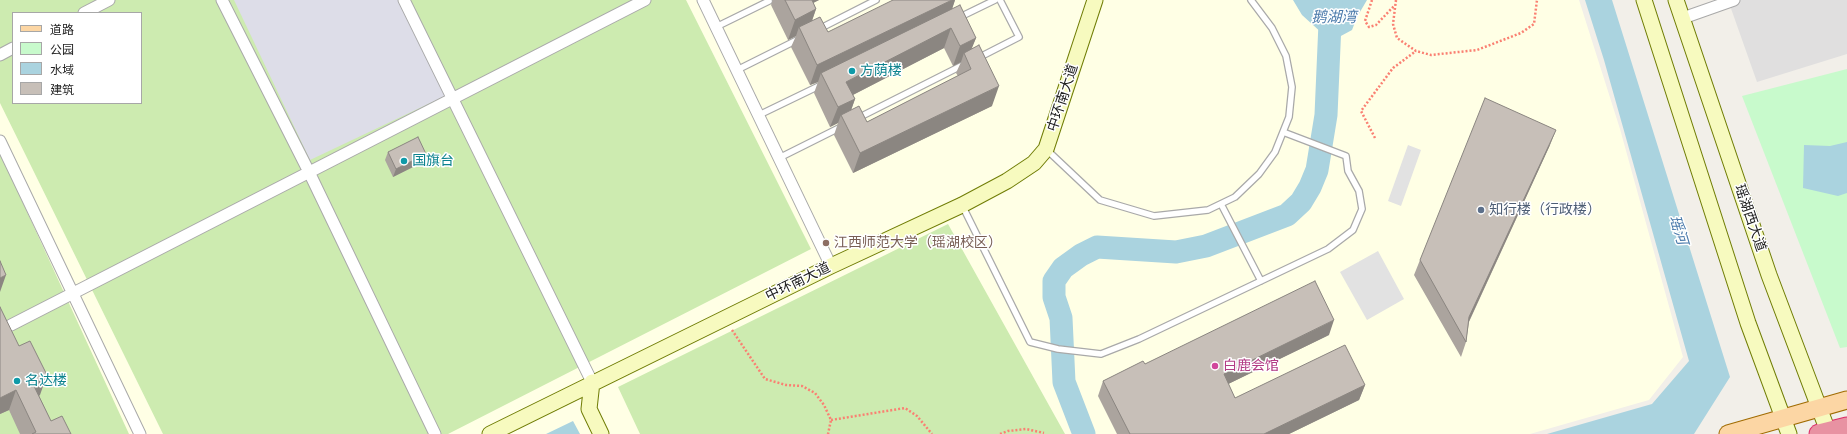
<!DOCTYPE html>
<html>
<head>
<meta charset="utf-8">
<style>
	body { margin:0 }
	#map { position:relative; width:1847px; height:434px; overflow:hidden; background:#f2efe9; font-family:"PT Sans Narrow","Noto Sans SC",sans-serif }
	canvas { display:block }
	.legend { position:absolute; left:12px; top:12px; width:130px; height:92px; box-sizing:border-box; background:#fff; border:1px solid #a7a7a7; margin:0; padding:5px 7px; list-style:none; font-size:12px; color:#222 }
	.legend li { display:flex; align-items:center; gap:8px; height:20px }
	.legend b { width:20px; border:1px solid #a7a7a7 }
</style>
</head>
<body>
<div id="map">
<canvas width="1847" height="434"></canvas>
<ul class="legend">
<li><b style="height:5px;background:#fcd6a4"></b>道路</li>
<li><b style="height:11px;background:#c8facc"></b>公园</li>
<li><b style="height:11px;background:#aad3df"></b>水域</li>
<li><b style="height:11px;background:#c7bfb8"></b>建筑</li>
</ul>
</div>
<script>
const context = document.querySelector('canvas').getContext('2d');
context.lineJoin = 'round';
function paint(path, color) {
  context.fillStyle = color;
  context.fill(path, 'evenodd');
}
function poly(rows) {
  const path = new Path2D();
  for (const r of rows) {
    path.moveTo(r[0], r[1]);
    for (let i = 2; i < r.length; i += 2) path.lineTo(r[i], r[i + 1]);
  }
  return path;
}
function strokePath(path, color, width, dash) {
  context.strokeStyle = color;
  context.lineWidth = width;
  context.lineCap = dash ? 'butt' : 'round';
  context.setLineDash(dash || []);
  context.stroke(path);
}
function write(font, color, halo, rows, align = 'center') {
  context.font = font + ' "PT Sans Narrow","Noto Sans SC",sans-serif';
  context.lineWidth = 3;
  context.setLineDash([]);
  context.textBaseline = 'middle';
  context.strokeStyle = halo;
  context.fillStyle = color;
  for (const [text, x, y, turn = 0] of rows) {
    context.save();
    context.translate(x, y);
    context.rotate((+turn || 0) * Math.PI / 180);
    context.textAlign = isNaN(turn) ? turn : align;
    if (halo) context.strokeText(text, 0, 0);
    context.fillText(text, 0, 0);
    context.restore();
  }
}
const residential = poly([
	[1728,0,1847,0,1847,54,1757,82]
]);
const education = poly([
	[0,0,1579,0,1620,129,1683,357,1649,400,1530,434,0,434],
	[13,13,141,13,141,103,13,103]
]);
const grass = poly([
	[0,0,686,0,811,249,448,434,163,434,0,103],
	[13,13,141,13,141,103,13,103],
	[0,153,129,434,0,434],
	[948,224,1065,434,640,434,618,387]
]);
const park = poly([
	[1847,69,1847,347,1840,348,1742,96]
]);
const parking = poly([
	[1408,145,1421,150,1401,206,1388,201],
	[1378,251,1404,299,1367,320,1340,272]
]);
const plaza = poly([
	[234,0,401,0,445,96,310,160]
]);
const water = poly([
	[1293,0,1367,0,1357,17,1352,30,1339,37,1323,34,1302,15],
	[1585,0,1612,0,1730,377,1694,434,1547,434,1652,404,1689,361,1604,60],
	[1847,142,1847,193,1838,196,1803,188,1804,145,1830,146],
	[573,421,580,434,546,434]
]);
const river = poly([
	[1084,434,1064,382,1061,318,1054,297,1054,281,1063,268,1081,255,1097,247,1176,252,1206,246,1287,215,1301,202,1310,187,1317,170,1326,115,1331,0]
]);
const path = poly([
	[1372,0,1365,21,1369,27,1376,25,1394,6],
	[1396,0,1393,24,1397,38,1416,51,1431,55,1477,50,1521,33,1534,24,1537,0],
	[1375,138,1361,111,1393,68,1416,51],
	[732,330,765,379,786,385,802,386,815,393,824,405,831,420,828,434],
	[831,420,905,408,917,416,932,434],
	[1000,434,1008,431,1026,429,1044,433]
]);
const lane = poly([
	[958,18,995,0],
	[716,27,769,1],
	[819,29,876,0],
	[978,58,1019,37,1000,0],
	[737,70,799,39],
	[759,115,821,85],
	[858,118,965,64],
	[1047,150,1100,200,1154,216,1208,210,1235,197,1259,174,1275,152,1289,117,1292,87,1286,56,1272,28,1251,0],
	[779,158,841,127],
	[1221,204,1261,281],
	[962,205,1030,342,1058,349,1101,354,1139,339,1328,249,1353,230,1362,209,1359,191,1348,171,1346,156,1283,132]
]);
const street = poly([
	[222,0,309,172,435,434],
	[404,0,592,382],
	[703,0,831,266],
	[84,13,109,0],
	[1683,18,1734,0],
	[0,55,13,48],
	[0,141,140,434],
	[11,325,645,0]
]);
const secondary = poly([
	[1644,0,1748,323,1789,434],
	[1676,0,1769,275,1829,434],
	[592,382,589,409,601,434],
	[490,434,831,266,962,205,1007,181,1034,163,1046,149,1095,0]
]);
const primary = poly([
	[1728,434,1847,400]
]);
const highway = poly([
	[1819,434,1847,427]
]);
const wall = poly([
	[773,0,819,0,813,3,816,9,812,21,828,32,955,0,952,9,976,38,971,49,992,106,853,173,834,135,838,123,830,127,814,93,818,82,810,85,791,47,796,36,788,40,771,5],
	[944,48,953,66,961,62,956,73,958,76,867,122,851,110,855,99,853,95],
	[1550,145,1469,322,1466,342,1461,357,1414,275,1420,260],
	[388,152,423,162,393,177,385,160],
	[0,307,40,395,39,396,51,421,71,434,20,434,9,410,0,414],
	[1329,335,1228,384,1235,398,1365,385,1359,400,1289,434,1117,434,1098,396,1103,381,1145,364]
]);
const shadedWall = poly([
	[803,0,819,0,799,10],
	[952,0,955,0,949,18,821,73,818,82,810,85,817,65],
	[816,9,809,29,799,27,796,36,788,40,795,20],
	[951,28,944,48,839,102,846,82],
	[976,38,968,58,964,53,961,62,953,66,960,46],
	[999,86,992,106,853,173,860,153],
	[855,99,848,119,841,115,838,123,830,127,838,107],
	[1556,130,1550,145,1464,332,1469,317],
	[426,154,423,162,393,177,396,169],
	[6,275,0,292,0,278],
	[1334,320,1329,335,1218,389,1224,374],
	[47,375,40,395,25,402,32,382],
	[1365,385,1359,400,1289,434,1264,434],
	[16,390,9,410,0,414,0,398]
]);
const building = poly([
	[785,0,812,0,816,9,795,20,785,0],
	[893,0,952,0,817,65,799,27,820,17,828,32,893,0],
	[960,5,976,38,960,46,951,28,846,82,855,99,838,107,821,73,960,5],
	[979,45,999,86,860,153,841,115,859,106,867,122,971,69,964,53,979,45],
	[1485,98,1556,130,1469,317,1466,342,1420,260,1485,98],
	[418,137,426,154,396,169,388,152,418,137],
	[0,261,6,275,0,278,0,261],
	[1315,281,1334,320,1224,374,1235,398,1345,345,1365,385,1264,434,1130,434,1103,381,1143,361,1145,364,1315,281],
	[0,307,19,346,30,341,47,375,32,382,51,421,62,416,71,434,32,434,36,432,16,390,0,398,0,307]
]);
const markers = [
	[852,71,4,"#0f9aa8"],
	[404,161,4,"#0f9aa8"],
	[1481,210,4,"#5c6f8a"],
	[826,243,4,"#8d6e63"],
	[1215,366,4,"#d1479c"],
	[17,381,4,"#0f9aa8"]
];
const cultureNames = [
	["方荫楼",860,71],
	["国旗台",412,161],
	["名达楼",25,381]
];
const streetNames = [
	["中环南大道",1063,98,-72],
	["瑶湖西大道",1750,218,71],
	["中环南大道",798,282,-26]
];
const serviceNames = [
	["知行楼（行政楼）",1489,210]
];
const educationNames = [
	["江西师范大学（瑶湖校区）",834,243]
];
const hotelNames = [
	["白鹿会馆",1223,366]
];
const waterNames = [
	["鹅湖湾",1334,18],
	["瑶河",1678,230,73]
];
paint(residential, '#e0dfdf');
paint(education, '#ffffe5');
paint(grass, '#cdebb0');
paint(park, '#c8facc');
paint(parking, '#e2e2e2');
paint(plaza, '#dddde8');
paint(water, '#aad3df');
strokePath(river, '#aad3df', 23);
strokePath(lane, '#a9a9a9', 8);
strokePath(street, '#a9a9a9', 13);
strokePath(secondary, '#707d05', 17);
strokePath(primary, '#a06b00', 19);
strokePath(highway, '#dc2a67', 21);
strokePath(path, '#fa8072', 2.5, [2, 2]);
strokePath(lane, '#fff', 5.5);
strokePath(street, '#fff', 11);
strokePath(secondary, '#f7fabf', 15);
strokePath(primary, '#fcd6a4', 17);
strokePath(highway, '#e892a2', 19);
paint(wall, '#aba49e');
paint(shadedWall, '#8b8681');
paint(building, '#c7bfb8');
strokePath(building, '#8b8681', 1);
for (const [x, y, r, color] of markers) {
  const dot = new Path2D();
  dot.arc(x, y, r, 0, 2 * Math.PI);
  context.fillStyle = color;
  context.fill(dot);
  strokePath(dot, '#fff', 1.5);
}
write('14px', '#0d838f', '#fff', cultureNames, 'left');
write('14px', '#222', '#fff', streetNames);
write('14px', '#4e5e75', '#fff', serviceNames, 'left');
write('14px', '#785e54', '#fff', educationNames, 'left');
write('14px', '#b23c85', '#fff', hotelNames, 'left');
write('italic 15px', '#4a7aab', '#fff', waterNames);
</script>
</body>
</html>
